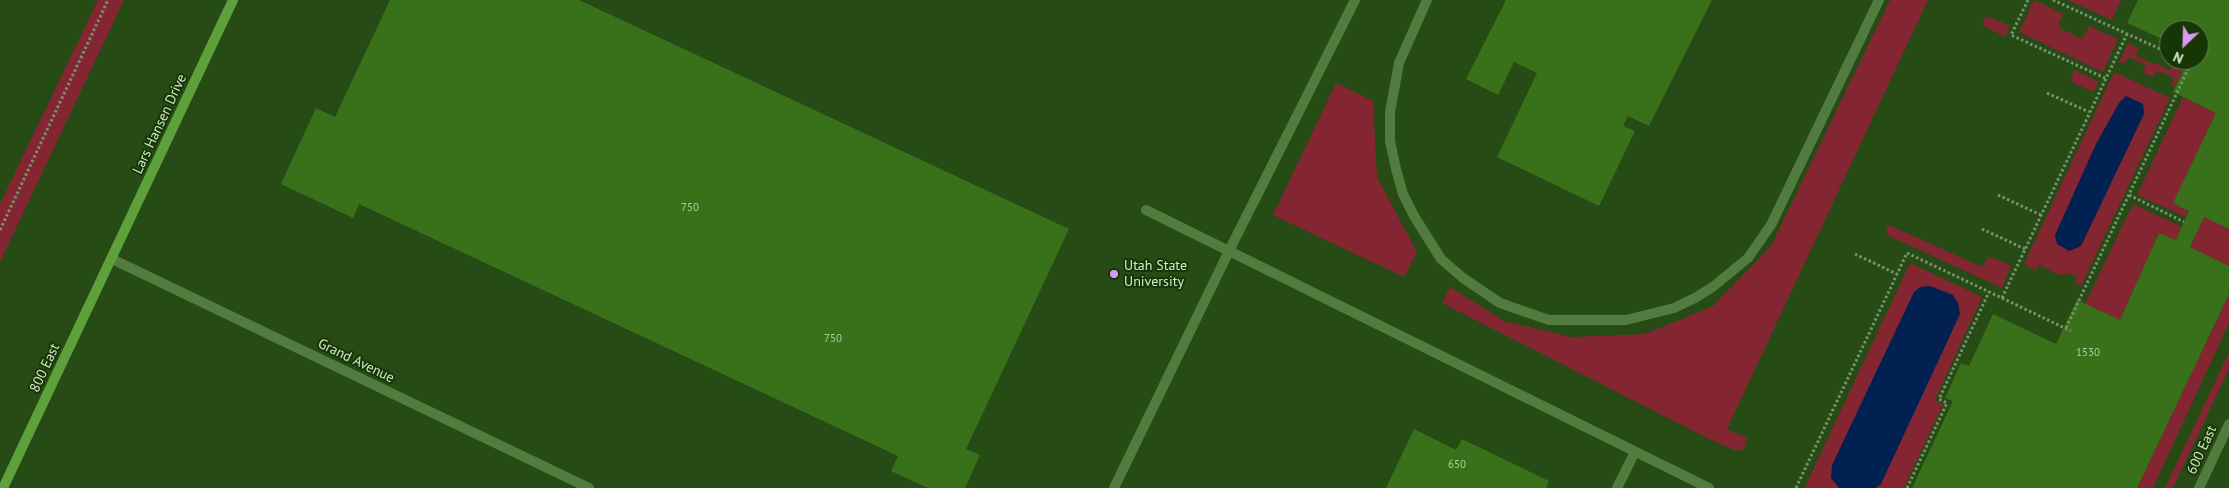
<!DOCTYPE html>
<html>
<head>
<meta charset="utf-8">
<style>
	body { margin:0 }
	#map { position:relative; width:2229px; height:488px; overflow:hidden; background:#214111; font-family:"PT Sans",sans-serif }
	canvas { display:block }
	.north { position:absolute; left:2159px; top:20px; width:50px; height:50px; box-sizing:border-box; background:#173605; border:1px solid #637d55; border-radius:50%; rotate:204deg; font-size:14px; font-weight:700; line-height:20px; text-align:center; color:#d4e8cd }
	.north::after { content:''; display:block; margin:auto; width:18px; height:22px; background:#dc99f4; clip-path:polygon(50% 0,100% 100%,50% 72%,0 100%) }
</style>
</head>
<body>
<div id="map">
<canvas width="2229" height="488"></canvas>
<div class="north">N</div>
</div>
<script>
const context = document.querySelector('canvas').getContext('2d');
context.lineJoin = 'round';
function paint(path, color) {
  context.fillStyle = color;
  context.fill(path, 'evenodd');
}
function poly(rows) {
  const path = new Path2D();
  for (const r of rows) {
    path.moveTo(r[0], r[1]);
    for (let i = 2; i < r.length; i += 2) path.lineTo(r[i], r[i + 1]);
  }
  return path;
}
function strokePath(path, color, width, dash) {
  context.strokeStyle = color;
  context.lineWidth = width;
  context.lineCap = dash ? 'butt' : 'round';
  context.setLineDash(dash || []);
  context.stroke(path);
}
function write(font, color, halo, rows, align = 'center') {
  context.font = font + ' "PT Sans",sans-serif';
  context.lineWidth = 4;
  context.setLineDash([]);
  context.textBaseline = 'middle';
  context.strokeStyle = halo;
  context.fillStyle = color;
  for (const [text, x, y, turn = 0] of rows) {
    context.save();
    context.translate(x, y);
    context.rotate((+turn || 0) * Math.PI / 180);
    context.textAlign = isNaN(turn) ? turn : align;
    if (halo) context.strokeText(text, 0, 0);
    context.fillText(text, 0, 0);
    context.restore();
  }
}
const built = poly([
	[0,0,2229,0,2229,488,0,488],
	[2169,30,2199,30,2199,60,2169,60]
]);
const green = poly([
	[98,0,124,0,0,262,0,204],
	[1890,0,1928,0,1727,429,1747,438,1744,450,1734,450,1711,440,1442,303,1450,287,1504,321,1571,337,1645,334,1713,306,1771,246],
	[2034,0,2063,14,2058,27,2082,39,2089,26,2118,39,2103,72,2019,32],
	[2068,0,2121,0,2112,20],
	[1990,17,2010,26,2005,37,1982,25,1985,18],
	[2128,43,2139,49,2136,56,2152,63,2159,64,2169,71,2173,64,2183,68,2175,87,2171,85,2174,78,2161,72,2156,72,2153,77,2143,72,2146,65,2128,57,2125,64,2119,62],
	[2075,70,2099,82,2093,92,2072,82,2071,78],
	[2114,72,2170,98,2081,286,2075,283,2077,277,2069,273,2067,275,2061,273,2060,276,2039,264,2036,271,2024,264],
	[1336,83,1373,101,1377,177,1417,252,1404,277,1273,215],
	[2183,97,2216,113,2173,203,2189,211,2186,217,2137,195],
	[2133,204,2182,227,2176,240,2159,233,2120,320,2085,304],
	[2204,217,2229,229,2229,266,2190,247],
	[1889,225,1982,267,1988,258,1992,257,2011,266,2002,288,1887,235,1886,227],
	[1910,263,1982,297,1935,400,1943,404,1904,488,1808,488,1805,487],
	[2229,294,2229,323,2153,488,2137,488],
	[2229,352,2229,369,2173,488,2165,488]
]);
const water = poly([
	[2126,96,2143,104,2144,114,2081,246,2069,251,2057,244,2055,235,2096,144,2119,103],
	[1930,286,1953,295,1958,303,1960,314,1881,484,1876,488,1839,488,1831,478,1832,465,1914,292,1920,287]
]);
const building = poly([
	[390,0,579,0,1069,229,966,449,980,455,965,488,928,488,891,471,898,456,359,204,353,218,281,184,316,108,335,117],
	[1506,0,1712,0,1649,126,1628,116,1623,126,1635,131,1599,206,1497,157,1537,73,1514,62,1498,95,1466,79],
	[2138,0,2229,0,2229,229,2204,217,2190,247,2229,266,2229,294,2137,488,1912,488,1953,401,1945,398,1961,363,1969,366,1993,314,2056,344,2077,300,2120,320,2159,233,2176,240,2189,211,2173,203,2216,113,2173,92,2188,60,2199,60,2199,30,2169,30,2169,42,2127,23],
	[1414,429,1456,450,1462,439,1549,481,1546,488,1386,488]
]);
const path = poly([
	[2028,0,2011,35,2105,78],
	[2053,0,2169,53],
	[2184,60,2195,65],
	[2047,93,2089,112],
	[1998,195,2041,215],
	[2129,195,2184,222],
	[1982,229,2025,249],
	[0,230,108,0],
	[1855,254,1897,274],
	[2002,298,2071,331],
	[2066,328,2191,63],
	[1796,488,1907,253,2002,298,2127,34],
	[1907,488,1947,403,1939,399,1989,292]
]);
const service = poly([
	[1427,0,1399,63,1390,112,1390,141,1396,169,1403,194,1414,216,1441,259,1463,278,1500,303,1549,320,1626,320,1674,308,1695,298,1714,286,1748,258,1771,225,1879,0],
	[1617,488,1635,452]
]);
const minor = poly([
	[1146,210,1709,488],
	[112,259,589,488],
	[1114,488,1229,251,1355,0]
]);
const tertiary = poly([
	[2199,488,2229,424]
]);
const secondary = poly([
	[3,488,233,0]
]);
const markers = [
	[1114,274,5,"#dc99f4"]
];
const numberNames = [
	["750",690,208],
	["750",833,339],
	["1530",2088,353],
	["650",1457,465]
];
const streetNames = [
	["Lars Hansen Drive",160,124,-65],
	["Grand Avenue",356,361,26],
	["800 East",45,368,-65],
	["600 East",2202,450,-65]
];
const poiNames = [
	["Utah State",1124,266],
	["University",1124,282]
];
paint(built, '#264b14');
paint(green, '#842532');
paint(water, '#002152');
paint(building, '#39711b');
strokePath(path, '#77926c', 3, [2.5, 2.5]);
strokePath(service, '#517b3f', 10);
strokePath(minor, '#517b3f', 10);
strokePath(tertiary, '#517b3f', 10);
strokePath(secondary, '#5da03c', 10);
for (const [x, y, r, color] of markers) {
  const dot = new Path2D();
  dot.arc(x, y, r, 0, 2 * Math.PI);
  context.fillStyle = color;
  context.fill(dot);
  strokePath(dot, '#173605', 2);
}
write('11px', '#adcaa0', null, numberNames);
write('14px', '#d4e8cd', '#173605', streetNames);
write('14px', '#d4e8cd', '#173605', poiNames, 'left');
</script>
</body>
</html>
